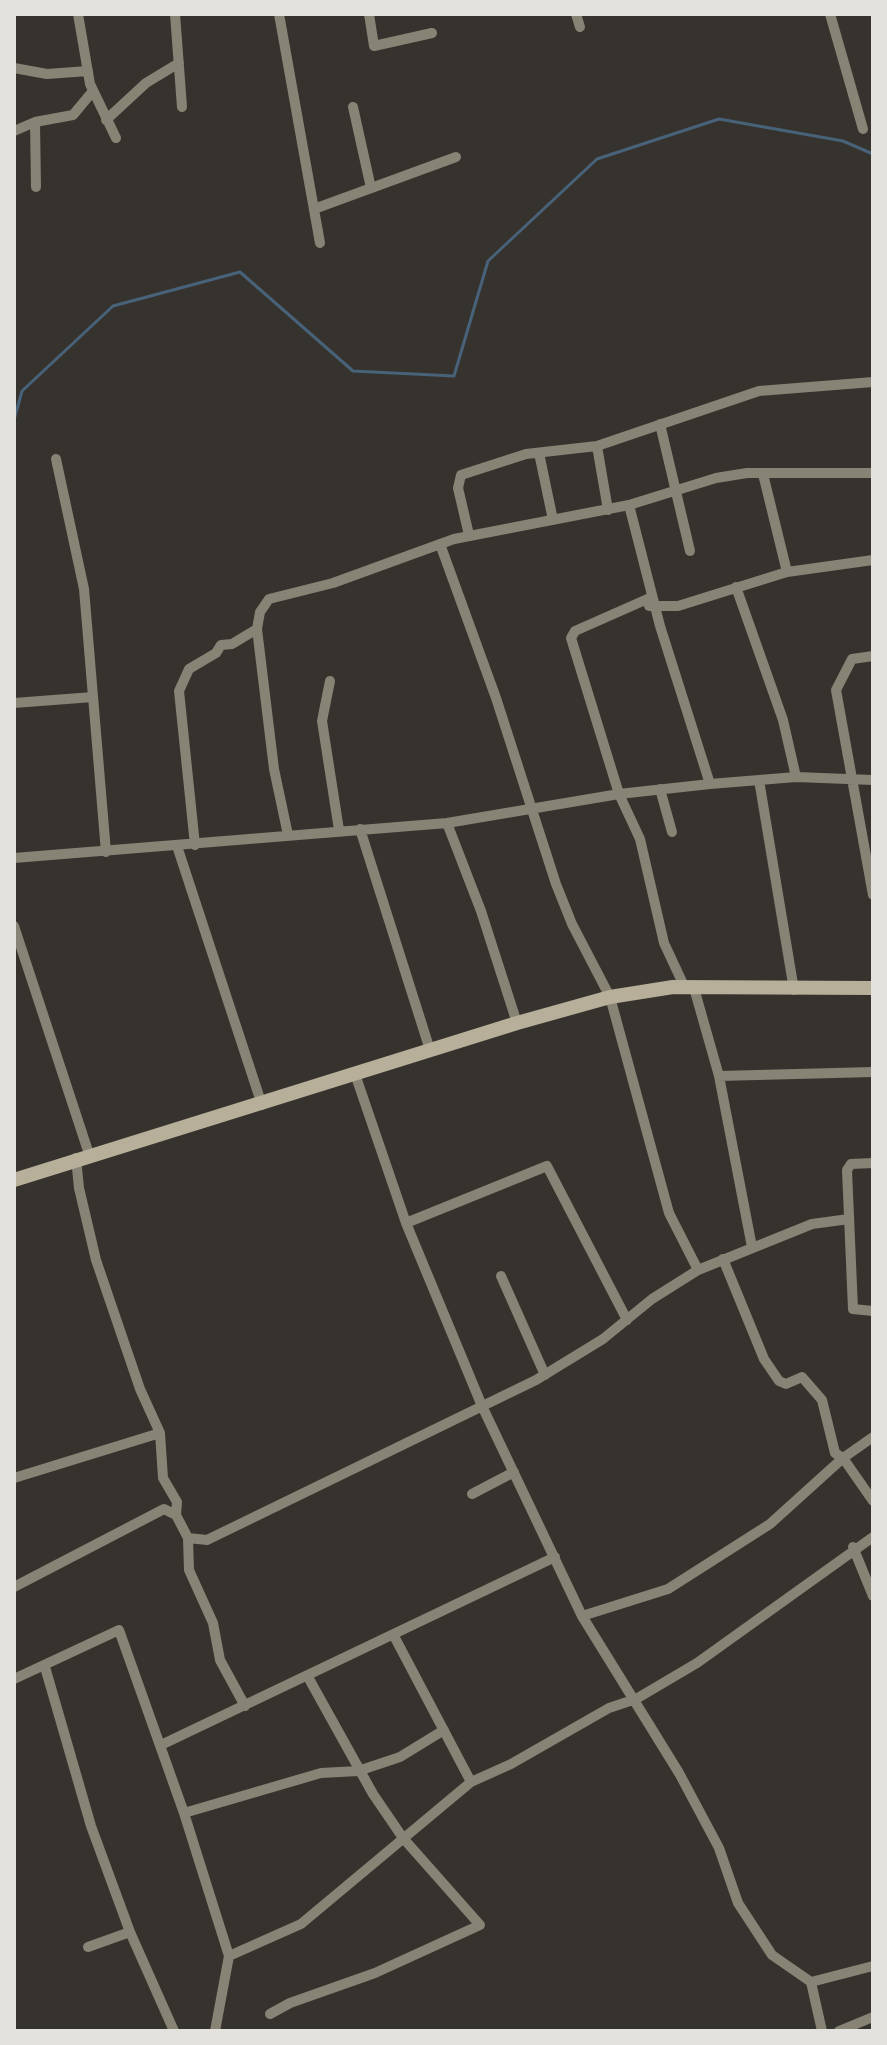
<!DOCTYPE html>
<html>
<head>
<meta charset="utf-8">
<style>
	body { margin:0 }
	#map { position:relative; width:887px; height:2045px; overflow:hidden; background:#36332e; font-family:Barlow,sans-serif }
	canvas { display:block }
	.frame { position:absolute; inset:0; border:16px solid #e4e2df; pointer-events:none }
</style>
</head>
<body>
<div id="map">
<canvas width="887" height="2045"></canvas>
<div class="frame"></div>
</div>
<script>
const context = document.querySelector('canvas').getContext('2d');
context.lineJoin = 'round';
function poly(rows) {
  const path = new Path2D();
  for (const r of rows) {
    path.moveTo(r[0], r[1]);
    for (let i = 2; i < r.length; i += 2) path.lineTo(r[i], r[i + 1]);
  }
  return path;
}
function strokePath(path, color, width, dash) {
  context.strokeStyle = color;
  context.lineWidth = width;
  context.lineCap = dash ? 'butt' : 'round';
  context.setLineDash(dash || []);
  context.stroke(path);
}
const stream = poly([
	[14,420,22,391,113,306,240,272,353,371,454,376,488,261,597,159,719,119,843,141,873,154]
]);
const street = poly([
	[78,14,90,84,116,138],
	[175,14,182,107],
	[279,14,320,243],
	[369,14,374,46,432,33],
	[576,14,580,27],
	[830,14,863,129],
	[14,68,47,74,88,71],
	[353,107,371,188],
	[106,120,146,83,179,63],
	[35,122,36,187],
	[14,131,35,122,73,115,93,91],
	[314,209,456,157],
	[660,424,690,551],
	[597,446,608,510],
	[539,453,553,520],
	[56,459,84,589,106,852],
	[763,474,787,572],
	[629,505,660,626,710,784],
	[469,535,458,488,461,475,526,454,597,446,759,391,873,382],
	[440,544,496,698,556,884,572,924,610,997,669,1213,698,1270],
	[736,587,783,720,796,777],
	[652,597,575,631,571,638,619,794,640,839,664,943,685,988],
	[649,606,678,606,787,572,873,560],
	[257,629,274,769,288,835],
	[873,656,852,659,836,690,873,895],
	[330,681,322,721,339,830],
	[14,703,93,697],
	[759,780,794,990],
	[660,789,672,832],
	[447,823,481,911,517,1023],
	[360,829,430,1050],
	[195,845,179,691,189,669,216,653,221,645,232,644,257,629,260,612,269,599,333,583,454,539,629,505,716,478,747,473,873,473],
	[177,846,262,1105],
	[14,858,447,823,619,794,710,784,796,777,873,780],
	[14,926,89,1154],
	[694,988,719,1076,752,1247],
	[355,1074,406,1223,482,1406,582,1616,679,1773,719,1848,738,1903,772,1955,811,1982,822,2031],
	[719,1076,873,1072],
	[76,1158,79,1188,96,1260,140,1389,160,1433,163,1478,177,1502,176,1515,188,1538,207,1540,536,1380,603,1339,652,1299,698,1270,812,1224,849,1219],
	[873,1163,851,1164,847,1170,853,1309,873,1311],
	[406,1223,547,1166,627,1320],
	[723,1259,764,1359,779,1381,786,1384,802,1377,822,1400,835,1453,843,1458,873,1501],
	[501,1276,545,1375],
	[14,1478,160,1433],
	[472,1494,514,1472],
	[188,1538,189,1570,213,1623,220,1660,245,1706],
	[853,1547,873,1596],
	[14,1587,164,1509,176,1515],
	[582,1616,668,1589,770,1524,843,1458,873,1437],
	[394,1636,471,1782],
	[45,1667,91,1826,130,1932,174,2031],
	[14,1679,119,1630,184,1813,229,1956],
	[161,1745,555,1557],
	[184,1813,321,1773,358,1771,400,1757,444,1730],
	[88,1947,130,1932],
	[811,1982,873,1966],
	[270,2014,290,2003,375,1973,480,1925,403,1838,373,1794,308,1677],
	[215,2031,229,1956,301,1924,471,1782,511,1764,609,1708,636,1699,697,1663,873,1537],
	[839,2031,873,2017]
]);
const secondary = poly([
	[14,1180,517,1023,610,997,673,987,873,988]
]);
strokePath(stream, '#486279', 3);
strokePath(street, '#878375', 10);
strokePath(secondary, '#b7af99', 14);
</script>
</body>
</html>
